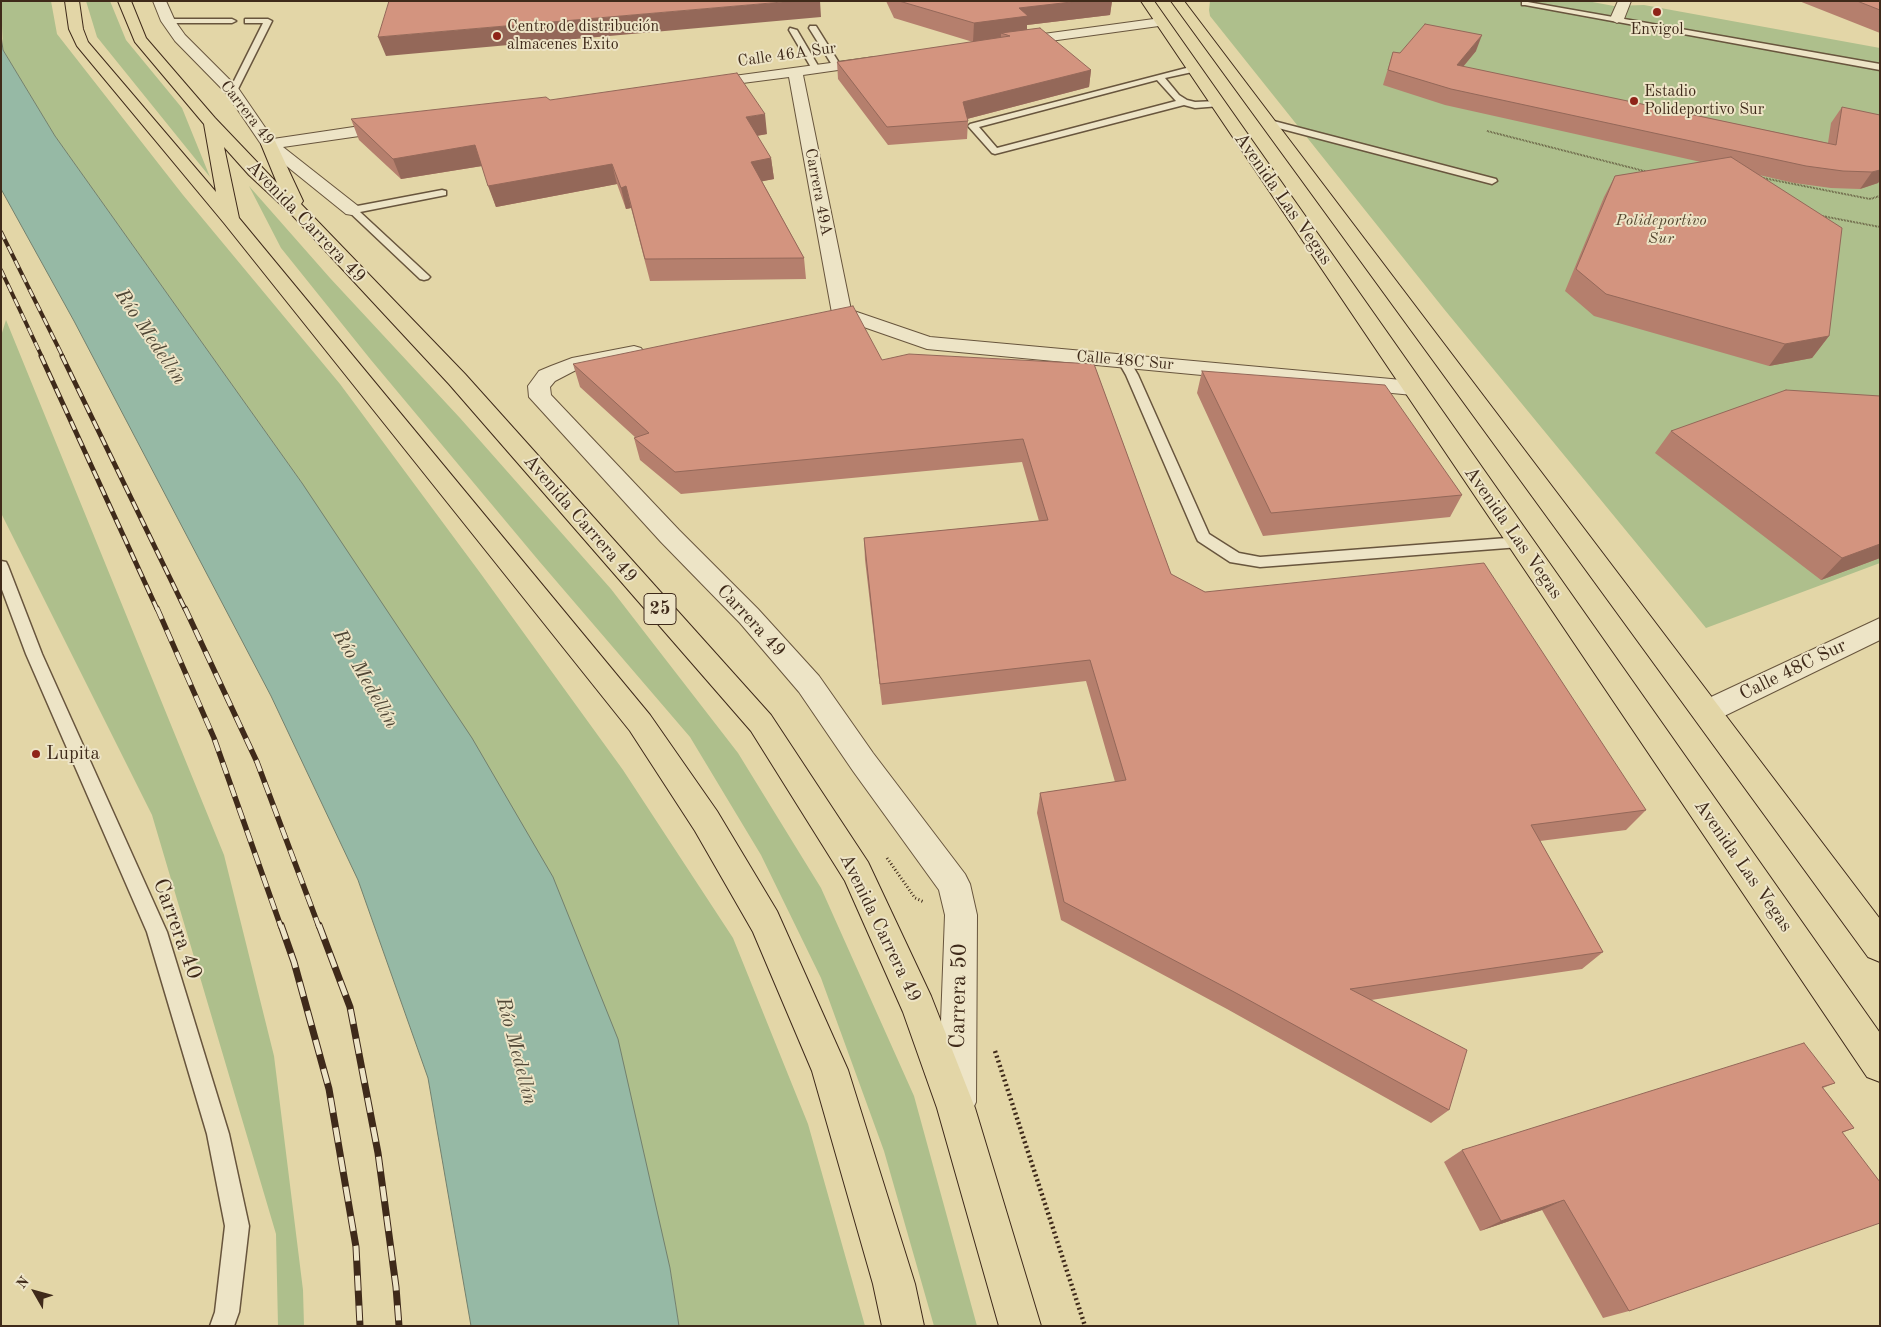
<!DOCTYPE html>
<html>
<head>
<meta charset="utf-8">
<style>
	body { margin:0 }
	#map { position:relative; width:1881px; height:1327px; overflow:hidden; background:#e3d6a7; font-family:"Old Standard TT",serif }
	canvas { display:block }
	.frame { position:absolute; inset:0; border:2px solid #3f2a1a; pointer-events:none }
	.north { position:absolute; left:10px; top:1267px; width:50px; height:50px; -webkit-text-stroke:4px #ede4c6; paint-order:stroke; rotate:308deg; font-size:14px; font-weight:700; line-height:20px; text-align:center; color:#3f2a1a }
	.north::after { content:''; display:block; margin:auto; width:18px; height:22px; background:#3f2a1a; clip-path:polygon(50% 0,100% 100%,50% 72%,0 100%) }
</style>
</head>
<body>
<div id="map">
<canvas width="1881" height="1327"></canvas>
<div class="frame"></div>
<div class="north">N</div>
</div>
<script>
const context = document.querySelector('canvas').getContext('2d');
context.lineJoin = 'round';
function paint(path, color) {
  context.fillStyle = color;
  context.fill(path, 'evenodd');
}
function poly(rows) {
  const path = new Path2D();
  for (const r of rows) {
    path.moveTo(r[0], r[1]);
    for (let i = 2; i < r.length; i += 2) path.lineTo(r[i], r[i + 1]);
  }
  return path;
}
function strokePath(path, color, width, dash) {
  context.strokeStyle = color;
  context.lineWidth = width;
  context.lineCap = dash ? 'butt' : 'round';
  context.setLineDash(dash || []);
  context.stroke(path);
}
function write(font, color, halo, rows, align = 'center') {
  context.font = font + ' "Old Standard TT",serif';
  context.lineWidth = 4;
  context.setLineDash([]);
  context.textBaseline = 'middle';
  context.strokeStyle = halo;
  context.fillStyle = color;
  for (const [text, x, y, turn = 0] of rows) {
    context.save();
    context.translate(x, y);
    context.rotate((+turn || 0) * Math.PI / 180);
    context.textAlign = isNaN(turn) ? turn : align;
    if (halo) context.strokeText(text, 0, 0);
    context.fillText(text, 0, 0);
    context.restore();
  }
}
const green = poly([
	[1,1,51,1,57,34,183,195,340,384,481,574,623,770,733,938,808,1124,865,1326,679,1326,670,1268,302,483,55,136,3,50],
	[110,1,126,40,182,108,210,177,97,37,86,1],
	[1210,1,1587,1,1614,6,1644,5,1880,48,1880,563,1706,628,1444,309,1210,16,1209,10],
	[249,186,330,278,460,418,611,589,738,753,821,888,914,1096,977,1326,934,1326,884,1151,821,978,761,855,690,737,539,561,371,360,281,248],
	[6,320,224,855,274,1056,303,1290,304,1326,278,1326,276,1234,152,815,1,513,1,336]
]);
const water = poly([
	[1,35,3,50,55,136,302,483,472,738,553,877,618,1039,670,1268,679,1326,471,1326,428,1078,358,880,271,696,74,321,1,189,1,35]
]);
const pathFar2 = poly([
	[1487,131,1648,172],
	[1763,178,1870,199,1880,196],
	[1822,216,1880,227]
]);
const pathFar1 = poly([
	[887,858,915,898,924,902]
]);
const path = poly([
	[995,1051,1085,1326]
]);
const lane = poly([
	[1522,1,1880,64,1880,70,1525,5,1522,5,1522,1],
	[165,19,232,19,236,21,232,23,165,23,165,19],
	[245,19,268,19,272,21,237,91,233,94,229,91,263,23,245,23,245,19],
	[810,26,816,26,841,66,840,68,834,68,809,28,810,26],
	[790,28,797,30,820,69,819,71,812,69,789,30,790,28],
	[1194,66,1197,67,1197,71,1165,78,1179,95,1187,100,1195,102,1217,101,1220,102,1220,106,1195,108,1184,105,995,154,992,153,968,126,970,124,1194,66],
	[1157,80,1176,101,997,148,979,127,1157,80],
	[1266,119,1496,179,1497,181,1492,184,1263,124,1263,120,1266,119],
	[442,190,446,191,446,195,360,212,428,275,430,277,428,279,424,280,420,279,347,210,352,207,442,190],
	[1124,357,1128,358,1138,375,1209,534,1239,553,1260,557,1520,537,1525,538,1527,542,1525,546,1520,547,1260,567,1230,562,1198,541,1196,537,1126,375,1118,361,1124,357],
	[1,561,6,562,8,566,42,654,167,932,229,1134,249,1226,239,1312,234,1326,210,1326,215,1312,225,1226,207,1134,147,932,26,654,1,587,1,561]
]);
const street = poly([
	[153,1,166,1,175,21,185,35,238,88,273,139,394,121,400,123,402,126,400,129,394,131,283,147,358,206,361,210,358,214,352,215,346,214,263,147,227,94,175,41,161,21,153,1],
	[1618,1,1631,1,1624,19,1617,23,1610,19,1618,1],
	[1161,18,1168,22,1166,25,1014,46,1007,42,1014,38,1161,18],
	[875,57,880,58,882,61,880,64,803,75,851,310,930,337,1413,381,1421,383,1424,388,1421,393,1413,395,927,349,835,317,832,313,789,77,704,88,699,87,697,84,699,81,704,80,875,57],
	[634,346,641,348,644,352,641,356,578,369,555,381,550,387,551,395,679,530,758,609,819,676,873,753,965,874,970,884,977,915,976,1102,970,1115,957,1121,944,1115,938,1102,945,915,939,890,853,771,799,692,740,623,661,542,529,397,528,386,539,371,551,366,572,358,634,346],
	[1880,618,1880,640,1716,720,1706,724,1696,720,1692,712,1696,704,1880,618]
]);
const primary = poly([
	[1141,1,1154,1,1880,1033,1880,1082,1867,1077,1141,1],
	[1171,1,1184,1,1880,919,1880,962,1868,957,1171,1]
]);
const highway = poly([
	[65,1,79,1,83,29,88,42,216,192,204,124,135,42,118,1,131,1,146,38,215,118,277,183,261,144,263,141,269,139,275,141,303,201,301,204,465,374,771,715,868,862,931,996,975,1108,1041,1326,999,1326,937,1108,903,1012,845,881,751,731,449,384,293,216,249,175,224,147,239,218,650,715,717,811,777,911,848,1070,915,1284,924,1326,882,1326,873,1284,812,1071,753,932,695,831,630,731,224,223,77,46,69,29,65,1]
]);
const railFar3 = poly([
	[1,232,63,357],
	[1,270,42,357]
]);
const railFar2 = poly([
	[41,356,157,609],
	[62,356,185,609]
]);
const railFar1 = poly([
	[157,608,214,738,281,927],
	[185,608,257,762,319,927]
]);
const rail = poly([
	[281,925,294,962,329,1089,356,1247,360,1326],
	[319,925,350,1007,378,1153,396,1287,399,1326]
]);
const wall = poly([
	[886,1,1112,1,1110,15,1027,25,1027,30,1091,70,1089,87,967,119,968,121,967,139,888,145,838,79,837,62,973,42,894,18],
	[1799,1,1880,1,1880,33],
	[1476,51,1463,67,1828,143,1831,123,1842,107,1878,183,1860,189,1831,188,1794,183,1759,175,1829,336,1812,358,1769,366,1594,316,1565,291,1604,197,1615,176,1701,162,1445,105,1383,85,1393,52,1400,53],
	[351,119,767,134,757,136,771,158,774,179,762,181,804,258,806,279,650,281,631,208,626,209,617,184,496,207,482,166,401,179,359,140],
	[882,360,1094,364,1171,574,1205,592,1646,810,1626,830,1540,841,1603,952,1582,969,1371,1000,1449,1110,1431,1123,1227,1009,1061,920,1037,813,1040,793,1115,782,1086,681,882,705,865,560,864,538,1039,521,1022,462,681,494,640,460,634,438,636,438,580,387,573,364],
	[1202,371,1462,495,1450,517,1263,536,1197,393],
	[1880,396,1880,558,1821,580,1655,453,1671,431],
	[1835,1083,1823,1088,1854,1128,1842,1133,1629,1311,1603,1318,1542,1210,1480,1231,1444,1162,1462,1150]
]);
const shadedWall = poly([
	[794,1,820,1,821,17,386,56,378,37],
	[1080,1,1112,1,1110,15,1027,25,1027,34,1010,36,1001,33,1001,38,973,42,974,23,1019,8],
	[1482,35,1476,51,1451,81,1457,65],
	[1091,70,1089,87,963,120,963,102],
	[765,114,767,134,749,137,746,117],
	[475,145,482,166,401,179,393,159],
	[771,158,774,179,754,183,751,162],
	[612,164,617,184,496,207,488,186],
	[1880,170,1880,181,1878,183,1860,189,1872,172],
	[626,186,631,208,626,209,621,188],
	[1829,336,1812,358,1769,366,1785,344],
	[1880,544,1880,558,1821,580,1842,558],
	[1564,1200,1542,1210,1480,1231,1501,1221]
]);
const building = poly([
	[389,1,794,1,378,37,389,1],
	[899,1,1080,1,1019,8,1028,16,974,23,899,1],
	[1857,1,1880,1,1880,10,1857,1],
	[1425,24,1482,35,1457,65,1836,145,1842,107,1880,115,1880,170,1872,172,1843,171,1806,166,1451,89,1388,70,1393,52,1400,53,1425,24],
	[1040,28,1091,70,963,102,968,121,887,127,837,62,1010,36,1001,33,1040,28],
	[737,73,765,114,746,117,771,158,751,162,804,258,645,259,626,186,621,188,612,164,488,186,475,145,393,159,351,119,546,97,550,100,737,73],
	[1731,157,1842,228,1829,336,1785,344,1606,294,1576,269,1615,176,1731,157],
	[853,306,882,360,909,354,1094,364,1171,574,1205,592,1484,563,1646,810,1531,825,1603,952,1350,989,1467,1050,1449,1110,1236,993,1064,902,1040,793,1126,780,1090,660,880,684,864,538,1048,520,1023,439,675,472,634,438,649,433,573,364,853,306],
	[1202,371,1385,385,1462,495,1271,513,1202,371],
	[1786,390,1880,396,1880,544,1842,558,1671,431,1786,390],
	[1804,1043,1835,1083,1822,1087,1854,1128,1842,1132,1880,1182,1880,1223,1629,1311,1564,1200,1501,1221,1462,1150,1804,1043]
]);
const markers = [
	[1657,12,5,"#8f2418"],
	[497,36,5,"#8f2418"],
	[1634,101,5,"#8f2418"],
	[36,754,5,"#8f2418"]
];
const farPoinames = [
	["Centro de distribución",507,27],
	["almacenes Exito",507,45],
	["Envigol",1657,30,"center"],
	["Estadio",1644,92],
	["Polideportivo Sur",1644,110]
];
const farStreetnames = [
	["Calle 46A Sur",787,55,-8],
	["Carrera 49",247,113,52],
	["Carrera 49A",818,192,79],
	["Calle 48C Sur",1125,361,5]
];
const farParknames = [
	["Polideportivo",1661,221],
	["Sur",1661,239]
];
const shields = [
	[660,609,32]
];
const shieldNames = [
	["25",660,609]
];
const streetNames = [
	["Avenida Las Vegas",1283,199,55],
	["Avenida Carrera 49",306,222,46],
	["Avenida Carrera 49",580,519,49],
	["Avenida Las Vegas",1513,533,55],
	["Carrera 49",751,621,47],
	["Calle 48C Sur",1793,670,-26],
	["Avenida Las Vegas",1743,866,55],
	["Avenida Carrera 49",880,928,64]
];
const poiNames = [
	["Lupita",46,754]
];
const waterNames = [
	["Río Medellín",150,337,56],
	["Río Medellín",365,679,60],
	["Río Medellín",516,1051,75]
];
const nearStreetnames = [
	["Carrera 40",177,929,70],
	["Carrera 50",959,996,-89]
];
paint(green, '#aebf8c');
paint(water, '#96b9a5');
strokePath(water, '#73806d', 1);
strokePath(lane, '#68553d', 3);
strokePath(street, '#68553d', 2);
strokePath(primary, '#3f2a1a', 2);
strokePath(highway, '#3f2a1a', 2);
strokePath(pathFar2, '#3f2a1a', 2, [0.5, 1]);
strokePath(pathFar1, '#3f2a1a', 3, [1, 2.5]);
strokePath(path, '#3f2a1a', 4.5, [2, 3]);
paint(lane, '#ede4c6');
paint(street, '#ede4c6');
paint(primary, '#e3d6a7');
paint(highway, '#e3d6a7');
strokePath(railFar3, '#3f2a1a', 4);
strokePath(railFar2, '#3f2a1a', 5);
strokePath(railFar1, '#3f2a1a', 5.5);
strokePath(rail, '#3f2a1a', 7);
strokePath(railFar3, '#ede4c6', 2.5, [8]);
strokePath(railFar2, '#ede4c6', 3, [9]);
strokePath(railFar1, '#ede4c6', 4, [12]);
strokePath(rail, '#ede4c6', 5, [15]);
paint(wall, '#b57f6d');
paint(shadedWall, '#946859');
paint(building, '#d3947f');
strokePath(building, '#946859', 1);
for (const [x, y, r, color] of markers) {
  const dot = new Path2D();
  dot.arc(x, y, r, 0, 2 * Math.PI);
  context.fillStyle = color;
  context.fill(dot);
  strokePath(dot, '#ede4c6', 2);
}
write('16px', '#3f2a1a', '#ede4c6', farPoinames, 'left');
write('16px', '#3f2a1a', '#ede4c6', farStreetnames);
write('italic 16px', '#554831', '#ede4c6', farParknames);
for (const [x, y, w] of shields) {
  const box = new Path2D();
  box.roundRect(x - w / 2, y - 15.5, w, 31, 4);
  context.fillStyle = '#ede4c6';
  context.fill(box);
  strokePath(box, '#3f2a1a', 1);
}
write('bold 18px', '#3f2a1a', null, shieldNames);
write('19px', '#3f2a1a', '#ede4c6', streetNames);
write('19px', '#3f2a1a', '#ede4c6', poiNames, 'left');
write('italic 20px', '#504736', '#ede4c6', waterNames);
write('22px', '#3f2a1a', '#ede4c6', nearStreetnames);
</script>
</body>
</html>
